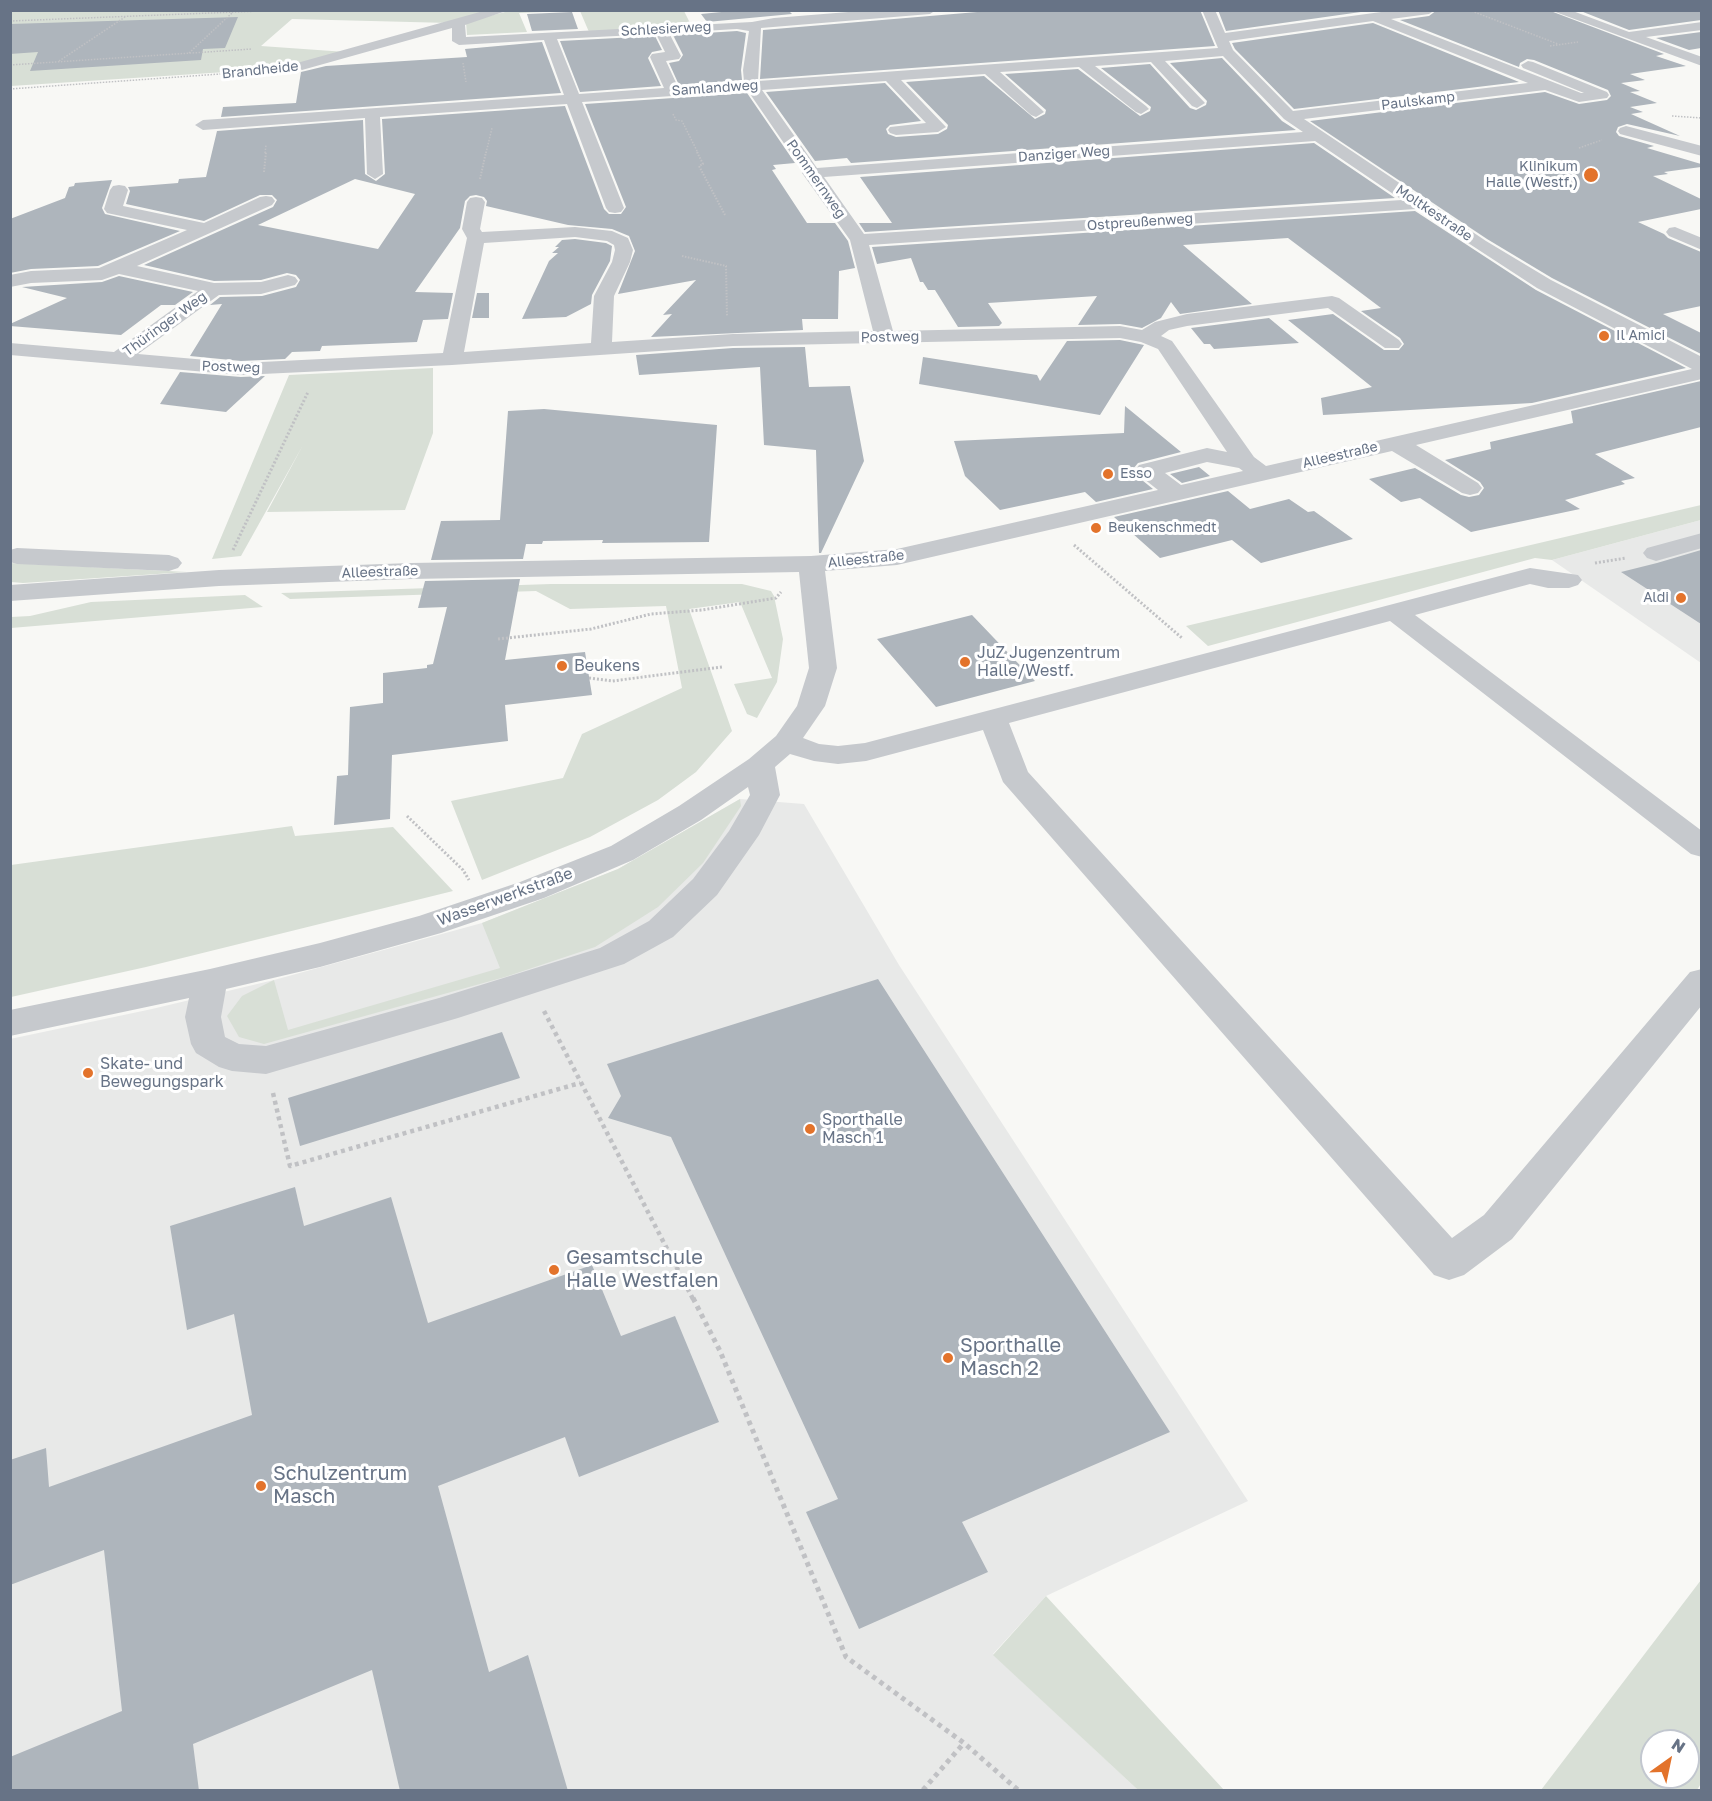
<!DOCTYPE html>
<html>
<head>
<meta charset="utf-8">
<style>
	body { margin:0 }
	#map { position:relative; width:1712px; height:1801px; overflow:hidden; background:#f8f8f5; font-family:"Golos Text",sans-serif }
	canvas { display:block }
	.frame { position:absolute; inset:0; border:12px solid #677386; pointer-events:none }
	.north { position:absolute; left:1640px; top:1729px; width:60px; height:60px; box-sizing:border-box; background:#fff; border:2px solid #c2c7cf; border-radius:50%; rotate:33deg; font-size:16px; font-weight:700; line-height:24px; text-align:center; color:#677386 }
	.north::after { content:''; display:block; margin:auto; width:21px; height:27px; background:#e3732b; clip-path:polygon(50% 0,100% 100%,50% 72%,0 100%) }
</style>
</head>
<body>
<div id="map">
<canvas width="1712" height="1801"></canvas>
<div class="frame"></div>
<div class="north">N</div>
</div>
<script>
const context = document.querySelector('canvas').getContext('2d');
context.lineJoin = 'round';
function paint(path, color) {
  context.fillStyle = color;
  context.fill(path, 'evenodd');
}
function poly(rows) {
  const path = new Path2D();
  for (const r of rows) {
    path.moveTo(r[0], r[1]);
    for (let i = 2; i < r.length; i += 2) path.lineTo(r[i], r[i + 1]);
  }
  return path;
}
function strokePath(path, color, width, dash) {
  context.strokeStyle = color;
  context.lineWidth = width;
  context.lineCap = dash ? 'butt' : 'round';
  context.setLineDash(dash || []);
  context.stroke(path);
}
function write(font, color, halo, rows, align = 'center') {
  context.font = font + ' "Golos Text",sans-serif';
  context.lineWidth = 6;
  context.setLineDash([]);
  context.textBaseline = 'middle';
  context.strokeStyle = halo;
  context.fillStyle = color;
  for (const [text, x, y, turn = 0] of rows) {
    context.save();
    context.translate(x, y);
    context.rotate((+turn || 0) * Math.PI / 180);
    context.textAlign = isNaN(turn) ? turn : align;
    if (halo) context.strokeText(text, 0, 0);
    context.fillText(text, 0, 0);
    context.restore();
  }
}
const built = poly([
	[1701,520,1701,663,1552,560],
	[740,799,804,804,899,965,1248,1501,1046,1596,993,1654,1138,1790,11,1790,10,1039,152,1009,274,980,482,923,618,869]
]);
const green = poly([
	[11,11,494,11,450,23,292,19,261,46,346,52,287,68,11,86],
	[509,11,567,11,519,13,527,32,467,35,466,22],
	[580,11,684,11,691,25,589,32],
	[433,368,433,433,405,510,267,512,303,445,241,556,212,559,289,375],
	[1701,505,1701,520,1552,560,1535,558,1208,646,1186,626],
	[10,563,187,572,23,583,11,582],
	[551,584,742,584,771,591,774,596,783,639,777,682,757,718,747,714,734,684,772,678,740,602,689,609,732,731,696,772,658,800,590,837,482,880,451,801,563,778,582,734,682,688,666,606,570,609,536,591,290,599,281,593],
	[245,595,263,607,11,628,11,617,30,616,91,602],
	[740,799,741,806,703,863,658,907,595,947,505,977,264,1044,239,1037,227,1016,242,996,274,980,288,1030,500,968,482,923,618,869],
	[292,826,295,836,393,827,453,891,146,967,11,997,11,865],
	[1701,1580,1702,1782,1697,1790,1541,1790],
	[1652,1741,1688,1741,1688,1777,1652,1777],
	[1046,1596,1224,1790,1138,1790,993,1655]
]);
const building = poly([
	[742,10,788,10,792,14,707,22,701,14],
	[1001,10,1200,10,1215,46,760,79,763,30],
	[1218,10,1375,10,1226,31],
	[1437,10,1548,10,1664,54,1656,56,1686,66,1630,74,1645,80,1621,83,1640,91,1630,92,1657,103,1630,107,1643,112,1631,114,1680,136,1627,124,1618,127,1616,132,1619,136,1654,146,1647,148,1701,164,1701,167,1664,172,1668,174,1653,176,1701,199,1701,209,1638,222,1664,234,1668,238,1701,252,1701,306,1663,314,1701,333,1701,354,1552,278,1487,239,1310,121,1545,92,1579,104,1607,100,1611,96,1608,90,1534,60,1527,59,1520,63,1519,67,1400,20,1429,16],
	[1578,10,1701,10,1701,20,1629,30],
	[572,12,578,29,532,31,527,14],
	[238,17,225,48,203,49,201,60,30,71,38,52,10,54,10,24],
	[1373,23,1519,82,1294,109,1235,49,1232,43],
	[737,31,746,33,741,70,742,80,679,85,669,63,679,61,683,55,673,35],
	[1701,32,1701,48,1689,50,1656,38],
	[655,36,662,50,652,52,648,58,661,86,580,92,560,41],
	[542,42,561,93,221,117,223,107,296,103,301,72,326,66,467,57,465,49],
	[1222,58,1282,121,1296,130,851,163,847,158,815,161,766,92,885,83,921,121,890,125,886,129,888,134,896,137,938,134,947,129,948,125,906,82,984,76,1035,119,1045,114,1046,110,1005,74,1078,69,1140,116,1150,111,1151,107,1101,68,1150,64,1190,108,1196,110,1206,105,1207,101,1170,63],
	[747,93,795,163,773,165,776,169,772,170,807,223,835,223,848,241,855,268,839,271,838,319,802,319,803,330,651,337,672,314,663,315,696,280,618,294,635,251,629,236,612,229,568,225,486,206,487,201,484,197,476,195,470,196,465,201,460,228,415,292,453,293,448,319,423,320,417,342,322,346,320,351,292,352,285,359,241,361,190,356,222,304,210,305,220,297,262,296,296,287,300,280,296,275,287,273,261,280,214,281,144,265,273,207,277,200,272,195,260,195,204,221,126,204,130,191,128,187,178,183,179,179,206,177,217,131,363,120,365,174,376,181,385,174,382,119,565,106,604,209,609,214,621,214,626,207,585,104],
	[355,179,415,194,378,249,258,225],
	[1314,143,1395,198,865,232,859,223,892,223,860,177],
	[112,180,102,208,105,214,180,231,98,266,31,269,10,273,10,219,65,198,69,187,74,186,75,183],
	[1415,211,1536,290,1686,368,1532,403,1323,415,1321,398,1372,387,1288,320,1333,314,1384,350,1399,350,1404,344,1400,338,1361,311,1381,308,1288,238,1183,245,1252,304,1180,314,1171,302,1161,318,1142,328,1120,324,1078,325,1097,296,988,303,1002,323,999,326,958,327,935,290,928,290,923,282,920,282,911,258,877,264,872,247],
	[575,239,606,243,612,246,610,261,592,295,591,304,566,317,522,319,549,261,558,253,552,253,559,247,555,247,562,240],
	[119,276,193,292,175,305,161,305,121,335,10,326,10,324,67,298,22,287,102,282],
	[477,293,489,293,489,318,472,318],
	[1269,318,1299,343,1214,349,1210,344,1204,344,1191,328],
	[1120,340,1144,345,1100,415,919,384,923,357,1037,375,1040,381,1067,341],
	[805,347,809,387,850,386,864,461,821,553,819,553,816,450,764,445,760,367,639,375,636,355,733,348],
	[180,372,241,377,265,376,226,412,160,404],
	[1701,381,1701,427,1595,454,1635,478,1621,481,1625,484,1565,500,1580,509,1471,532,1420,498,1401,502,1369,479,1415,468,1461,495,1469,497,1479,495,1484,488,1480,482,1445,460,1491,449,1490,442,1573,423,1571,411],
	[1125,406,1181,452,1138,463,1133,469,1137,476,1153,489,1096,502,1085,492,1000,510,965,476,954,441,1124,433],
	[544,409,717,425,709,542,602,543,603,540,543,541,542,544,526,544,523,559,431,560,441,521,500,520,508,411],
	[1199,467,1210,476,1182,483,1170,474],
	[1228,491,1250,509,1289,499,1308,512,1314,511,1353,539,1261,563,1232,540,1160,558,1114,517],
	[1701,550,1701,624,1621,572,1657,563],
	[520,579,505,660,585,652,592,695,505,705,508,741,392,755,390,819,334,825,337,776,348,775,350,707,383,703,383,673,427,668,427,665,433,664,447,607,418,608,425,581],
	[972,615,1035,681,936,707,877,639],
	[878,979,1170,1432,962,1522,988,1572,859,1629,806,1512,838,1499,671,1137,608,1118,621,1096,607,1064],
	[502,1032,520,1078,300,1146,288,1098],
	[295,1187,304,1226,391,1197,428,1323,592,1265,621,1336,675,1316,719,1422,579,1477,565,1437,438,1486,489,1672,528,1655,568,1791,400,1791,372,1670,193,1744,199,1791,10,1791,10,1757,122,1711,104,1550,10,1585,10,1460,46,1448,49,1487,252,1415,234,1314,187,1330,170,1226]
]);
const pathFar4 = poly([
	[1469,10,1558,44],
	[10,21,286,10],
	[1550,46,1578,42],
	[189,53,232,13],
	[59,61,125,17],
	[463,63,466,82],
	[10,65,252,49],
	[10,89,276,70],
	[673,114,676,120,682,121,698,153],
	[1672,116,1702,118],
	[1579,148,1602,140],
	[265,153,266,145],
	[486,153,492,128]
]);
const pathFar3 = poly([
	[697,152,703,164,699,166,725,215],
	[264,172,266,152],
	[480,179,486,152],
	[682,256,726,266,727,316]
]);
const pathFar2 = poly([
	[1074,545,1182,638],
	[233,550,308,392],
	[1595,563,1626,558],
	[498,639,591,629,651,614,702,610,776,598,781,592],
	[589,678,612,681,722,667],
	[407,816,463,870,469,880]
]);
const pathFar1 = poly([
	[544,1011,693,1299],
	[273,1093,290,1166,580,1083]
]);
const path = poly([
	[693,1298,720,1351,846,1657,964,1743,1018,1790],
	[923,1790,964,1743]
]);
const minor = poly([
	[487,10,509,10,465,25,466,37,752,22,774,18,873,10,936,10,930,14,761,28,758,81,1218,48,1202,10,1215,10,1225,33,1396,10,1435,10,1429,14,1391,19,1581,93,1584,93,1523,68,1521,65,1528,61,1533,62,1607,92,1609,95,1607,98,1579,102,1545,90,1304,119,1486,241,1551,280,1702,357,1702,379,1416,445,1478,483,1482,488,1478,493,1470,495,1462,493,1392,451,897,565,825,571,837,668,825,706,803,738,819,744,838,746,865,743,1530,568,1578,575,1582,580,1578,585,1569,588,1548,588,1530,584,1415,615,1702,831,1702,857,1691,854,1390,621,1009,723,1028,772,1452,1238,1484,1215,1690,972,1702,969,1702,1005,1512,1239,1464,1275,1449,1280,1434,1275,1003,782,983,730,866,761,838,764,814,761,790,754,775,767,780,795,759,835,717,895,673,937,624,964,458,1018,266,1074,232,1071,219,1067,196,1053,191,1044,185,1017,189,998,10,1036,10,1010,210,969,320,943,419,916,520,882,611,846,679,806,749,759,776,736,797,706,809,668,799,572,411,579,219,586,10,601,10,585,219,570,411,563,811,556,897,549,1158,490,1139,475,1135,470,1139,465,1207,448,1227,452,1158,349,1141,342,1120,338,733,346,452,365,241,375,10,355,10,343,114,352,198,291,119,274,102,280,31,283,10,287,10,275,31,271,99,268,187,230,107,213,104,209,110,190,113,186,119,185,125,186,128,190,123,206,204,223,260,197,266,196,272,197,275,201,272,205,137,266,214,283,261,282,288,275,295,277,298,281,295,285,261,294,219,295,138,354,241,363,443,353,467,238,462,229,467,202,470,198,476,197,482,198,485,202,480,229,482,232,575,227,612,231,628,238,633,250,630,262,614,296,612,342,733,334,873,331,850,240,802,173,803,171,748,91,582,102,624,208,621,212,615,213,609,212,606,208,567,104,380,117,383,174,375,179,367,174,365,118,203,130,195,125,203,120,564,95,544,40,459,45,452,41,452,28,302,70,295,66,297,63,487,10],
	[1373,21,1528,83,1293,111,1233,50,1229,41,1373,21],
	[737,29,749,31,743,70,744,82,678,87,666,61,679,59,681,56,669,33,737,29],
	[656,34,665,52,652,54,650,57,664,88,579,94,557,39,656,34],
	[1223,56,1284,119,1303,132,817,168,762,90,886,81,926,123,890,127,888,130,890,133,896,135,938,132,946,127,901,80,985,74,1031,115,1036,117,1044,112,1041,109,1000,72,1079,67,1136,112,1141,114,1149,109,1146,106,1095,66,1151,62,1192,106,1197,108,1205,103,1165,61,1223,56],
	[1315,141,1402,200,864,234,824,177,1315,141],
	[1416,209,1537,288,1692,369,1266,466,1254,457,1172,341,1161,336,1169,330,1187,326,1328,308,1385,348,1399,348,1402,344,1399,340,1339,298,1332,296,1187,314,1155,322,1142,330,1120,326,893,331,869,245,1416,209],
	[575,237,607,241,614,245,615,250,612,262,594,296,591,343,464,352,484,243,575,237],
	[1207,462,1239,468,1243,471,1181,485,1165,473,1207,462],
	[748,787,750,795,729,831,693,879,649,921,600,948,439,998,266,1046,239,1044,225,1037,221,1017,226,989,320,967,441,933,544,898,633,860,701,820,748,787],
	[1550,10,1570,10,1629,32,1702,22,1702,30,1646,37,1702,57,1702,66,1550,10],
	[1626,126,1702,146,1702,156,1620,134,1618,131,1620,128,1626,126],
	[1675,227,1702,238,1702,250,1669,236,1666,232,1669,228,1675,227],
	[1702,533,1702,548,1656,561,1647,558,1643,553,1647,548,1702,533],
	[17,548,169,555,178,558,182,563,178,568,169,571,17,564,10,562,10,550,17,548]
]);
const markers = [
	[1591,175,8,"#e3732b"],
	[1604,336,6,"#e3732b"],
	[1108,474,6,"#e3732b"],
	[1096,528,6,"#e3732b"],
	[1681,598,6,"#e3732b"],
	[965,662,6,"#e3732b"],
	[562,666,6,"#e3732b"],
	[88,1073,6,"#e3732b"],
	[810,1129,6,"#e3732b"],
	[554,1270,6,"#e3732b"],
	[948,1358,6,"#e3732b"],
	[261,1486,6,"#e3732b"]
];
const farStreetnames = [
	["Schlesierweg",666,29,-3],
	["Brandheide",260,70,-6],
	["Samlandweg",715,88,-4],
	["Paulskamp",1418,101,-7],
	["Danziger Weg",1064,154,-4],
	["Pommernweg",816,179,55],
	["Moltkestraße",1434,213,34],
	["Ostpreußenweg",1140,222,-4],
	["Thüringer Weg",165,324,-36],
	["Postweg",890,337,-1],
	["Postweg",231,367,2],
	["Alleestraße",1340,455,-13],
	["Alleestraße",866,559,-6],
	["Alleestraße",380,572,-2]
];
const farPoinames = [
	["Klinikum",1578,167,"right"],
	["Halle (Westf.)",1578,183,"right"],
	["Il Amici",1616,336],
	["Esso",1120,474],
	["Beukenschmedt",1108,528],
	["Aldi",1669,598,"right"]
];
const poiNames = [
	["JuZ Jugenzentrum",977,653],
	["Halle/Westf.",977,671],
	["Beukens",574,666],
	["Skate- und",100,1064],
	["Bewegungspark",100,1082],
	["Sporthalle",822,1120],
	["Masch 1",822,1138]
];
const streetNames = [
	["Wasserwerkstraße",505,897,-20]
];
const nearPoinames = [
	["Gesamtschule",566,1258],
	["Halle Westfalen",566,1281],
	["Sporthalle",960,1346],
	["Masch 2",960,1369],
	["Schulzentrum",273,1474],
	["Masch",273,1497]
];
paint(built, '#e8e9e8');
paint(green, '#d8dfd6');
paint(building, '#aeb5bc');
strokePath(pathFar4, '#c0c1c4', 1.5, [1.5, 1.5]);
strokePath(pathFar3, '#c0c1c4', 2, [1.5, 1.5]);
strokePath(pathFar2, '#c0c1c4', 3, [2, 2]);
strokePath(pathFar1, '#c0c1c4', 4.5, [4, 4]);
strokePath(path, '#c0c1c4', 5, [4.5, 4.5]);
paint(minor, '#c6c9cd');
for (const [x, y, r, color] of markers) {
  const dot = new Path2D();
  dot.arc(x, y, r, 0, 2 * Math.PI);
  context.fillStyle = color;
  context.fill(dot);
  strokePath(dot, '#fff', 2);
}
write('14px', '#677386', '#fff', farStreetnames);
write('14px', '#677386', '#fff', farPoinames, 'left');
write('16px', '#677386', '#fff', poiNames, 'left');
write('16px', '#677386', '#fff', streetNames);
write('20px', '#677386', '#fff', nearPoinames, 'left');
</script>
</body>
</html>
